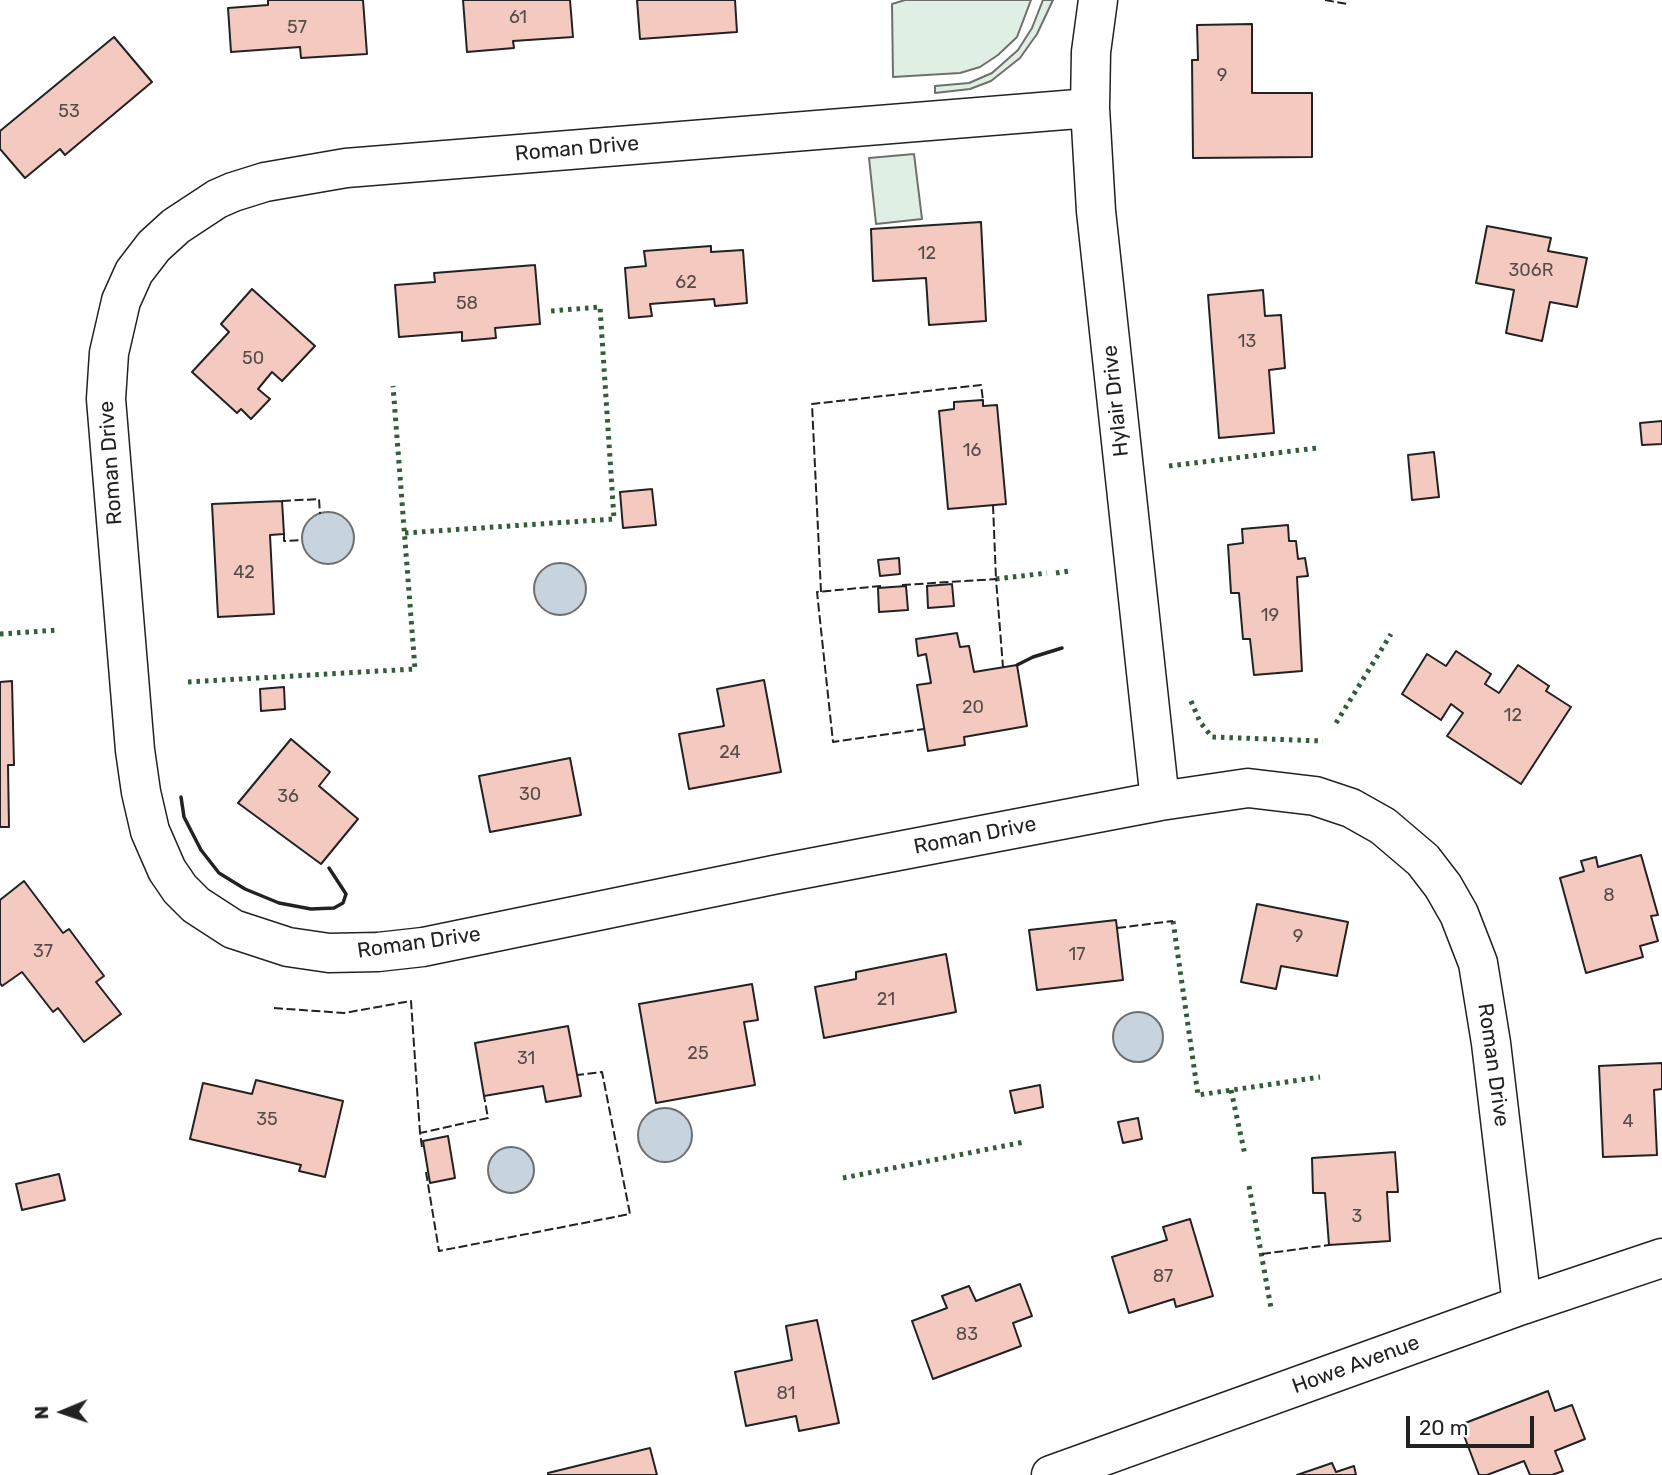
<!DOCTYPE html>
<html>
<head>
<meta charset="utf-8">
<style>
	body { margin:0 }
	#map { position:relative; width:1662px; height:1475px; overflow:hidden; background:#fff; font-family:Rubik,sans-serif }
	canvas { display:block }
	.north { position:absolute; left:28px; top:1377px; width:70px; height:70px; -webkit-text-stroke:5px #fff; paint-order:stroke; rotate:268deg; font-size:19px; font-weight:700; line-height:28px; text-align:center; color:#222 }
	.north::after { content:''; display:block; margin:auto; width:24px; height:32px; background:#222; clip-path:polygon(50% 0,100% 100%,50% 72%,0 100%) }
	.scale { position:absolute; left:1406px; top:1416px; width:128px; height:32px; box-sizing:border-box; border:4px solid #222; border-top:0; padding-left:9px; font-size:21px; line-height:24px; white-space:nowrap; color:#222; -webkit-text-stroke:5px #fff; paint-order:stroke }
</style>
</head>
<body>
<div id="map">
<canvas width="1662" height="1475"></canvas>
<div class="north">N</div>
<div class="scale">20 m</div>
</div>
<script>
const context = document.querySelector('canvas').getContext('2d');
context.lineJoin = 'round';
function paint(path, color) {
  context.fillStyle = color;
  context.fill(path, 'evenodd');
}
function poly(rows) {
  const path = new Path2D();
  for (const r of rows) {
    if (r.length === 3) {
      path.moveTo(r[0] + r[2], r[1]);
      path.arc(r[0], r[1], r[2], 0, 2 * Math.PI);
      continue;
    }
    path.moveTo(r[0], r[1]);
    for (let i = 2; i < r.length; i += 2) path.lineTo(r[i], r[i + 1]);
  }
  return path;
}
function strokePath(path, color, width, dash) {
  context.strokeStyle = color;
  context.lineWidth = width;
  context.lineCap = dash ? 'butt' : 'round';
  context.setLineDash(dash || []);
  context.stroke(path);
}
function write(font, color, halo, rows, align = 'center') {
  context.font = font + ' Rubik,sans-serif';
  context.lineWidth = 5;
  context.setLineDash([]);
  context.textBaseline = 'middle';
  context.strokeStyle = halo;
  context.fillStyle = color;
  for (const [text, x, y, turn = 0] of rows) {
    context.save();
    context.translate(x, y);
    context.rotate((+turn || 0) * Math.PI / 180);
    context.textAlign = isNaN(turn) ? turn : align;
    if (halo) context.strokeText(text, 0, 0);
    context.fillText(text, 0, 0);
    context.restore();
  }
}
const green = poly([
	[905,0,1031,0,1017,37,998,55,980,67,960,73,893,77,892,4,905,0],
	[1043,0,1053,0,1037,34,1020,58,991,81,970,89,935,93,935,86,969,83,992,73,1018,50,1032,28,1043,0],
	[914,154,922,219,876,224,869,158,914,154]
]);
const water = poly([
	[328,538,26],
	[560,589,26],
	[1138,1037,25],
	[665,1135,27],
	[511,1170,23]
]);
const building = poly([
	[268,0,363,0,367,54,301,58,300,47,231,52,228,8,268,5,268,0],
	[463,0,570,0,573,37,513,41,514,48,467,52,463,0],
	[637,0,735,0,737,32,640,39,637,0],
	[1252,24,1252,93,1312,93,1312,157,1193,158,1192,60,1198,60,1197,25,1252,24],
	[114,37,152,82,65,155,60,149,25,178,0,149,0,131,114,37],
	[981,222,986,321,929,325,926,278,873,281,871,229,981,222],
	[1487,226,1551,238,1548,251,1587,258,1577,307,1550,302,1542,341,1506,333,1514,290,1476,283,1487,226],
	[711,246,711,252,743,250,747,303,715,306,714,299,650,304,652,316,629,318,625,268,646,266,644,251,711,246],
	[535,265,540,324,495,328,496,338,462,341,462,332,399,337,395,285,435,282,434,273,535,265],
	[252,289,315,346,282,381,272,372,258,389,270,399,251,419,241,409,237,413,192,372,229,332,221,324,252,289],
	[1263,290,1265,316,1281,315,1285,368,1269,370,1274,433,1219,438,1208,295,1263,290],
	[983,400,983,406,997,405,1006,504,948,509,939,411,954,409,954,402,983,400],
	[1662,421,1662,444,1642,445,1640,423,1662,421],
	[1434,452,1439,497,1412,500,1408,455,1434,452],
	[652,489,656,525,623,528,620,492,652,489],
	[282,501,284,534,270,535,274,614,218,617,212,504,282,501],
	[1288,525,1289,541,1296,541,1298,559,1305,558,1308,576,1297,577,1302,671,1254,675,1250,639,1243,639,1239,593,1231,593,1228,545,1243,543,1242,529,1288,525],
	[899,558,900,574,880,576,878,560,899,558],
	[952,584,954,606,928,608,927,586,952,584],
	[906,586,908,610,879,612,878,588,906,586],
	[957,633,960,647,969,646,974,672,1017,665,1027,726,964,737,965,745,928,751,917,685,931,683,926,654,918,656,916,639,957,633],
	[1456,651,1491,674,1485,684,1499,693,1518,665,1549,686,1546,691,1571,707,1521,784,1447,736,1463,713,1451,704,1441,720,1402,694,1427,654,1446,666,1456,651],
	[764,680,781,772,689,789,679,734,724,726,717,689,764,680],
	[12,681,14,765,8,765,9,827,0,827,0,682,12,681],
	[284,687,285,709,261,711,260,689,284,687],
	[291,739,330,772,319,786,358,819,321,864,238,803,291,739],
	[570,758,581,815,490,832,479,776,570,758],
	[1641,855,1658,915,1651,916,1658,941,1640,946,1643,957,1586,973,1560,878,1584,871,1581,861,1596,857,1598,867,1641,855],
	[24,881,63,933,69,929,104,976,96,982,121,1014,84,1042,58,1008,53,1012,22,972,2,986,0,983,0,900,24,881],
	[1257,904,1348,922,1337,976,1281,966,1276,989,1241,982,1257,904],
	[1116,920,1123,980,1037,990,1029,930,1116,920],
	[946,954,956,1012,824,1038,815,987,856,979,856,972,946,954],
	[752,984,758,1020,744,1022,755,1085,656,1103,639,1004,752,984],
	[568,1026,581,1096,546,1102,543,1086,484,1096,475,1043,568,1026],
	[1662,1063,1662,1089,1654,1090,1657,1155,1603,1157,1599,1066,1662,1063],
	[256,1080,343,1101,325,1177,299,1171,301,1165,190,1139,203,1083,252,1094,256,1080],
	[1040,1085,1043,1107,1015,1113,1010,1091,1040,1085],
	[1138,1118,1142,1139,1123,1143,1118,1122,1138,1118],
	[448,1136,455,1178,430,1183,423,1141,448,1136],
	[1395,1152,1398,1192,1387,1192,1390,1241,1329,1245,1325,1193,1313,1193,1312,1158,1395,1152],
	[59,1174,65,1200,22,1210,16,1184,59,1174],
	[1190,1219,1213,1296,1176,1307,1174,1299,1129,1313,1112,1257,1167,1240,1163,1227,1190,1219],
	[1020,1284,1032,1316,1013,1323,1021,1346,933,1379,912,1321,947,1308,942,1296,969,1286,976,1301,1020,1284],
	[817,1320,839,1423,799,1431,796,1416,746,1426,735,1372,792,1360,786,1326,817,1320],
	[1548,1391,1555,1411,1572,1405,1585,1439,1555,1451,1563,1471,1552,1475,1530,1475,1524,1461,1487,1475,1479,1475,1460,1425,1548,1391],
	[650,1448,657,1475,548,1475,548,1473,650,1448],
	[1332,1463,1336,1472,1354,1466,1356,1475,1297,1475,1332,1463]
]);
const street = poly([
	[1098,0,1091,52,1090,108,1096,211,1160,801],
	[1090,108,346,168,265,182,233,192,217,199,176,226,154,246,134,272,121,301,109,353,106,399,135,750,141,792,150,831,167,870,180,889,196,905,233,929,288,947,329,953,378,952,423,947,778,874,1160,801,1248,788,1315,796,1351,808,1383,826,1423,860,1443,886,1459,914,1478,963,1491,1043,1522,1305],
	[1051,1475,1522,1305,1662,1258]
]);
const hedge = poly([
	[1169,466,1317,448],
	[405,533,614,519,600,307,551,311],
	[1056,573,1069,571],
	[996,579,1047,573],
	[0,634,58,630],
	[188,682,415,669,393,386],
	[1191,701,1200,722,1212,737,1323,741],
	[1336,723,1391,634],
	[1173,921,1198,1095,1320,1077],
	[1231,1090,1245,1155],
	[843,1178,1024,1142],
	[1249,1186,1271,1308]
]);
const fence = poly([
	[1325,0,1347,4],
	[282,501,319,499,320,514],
	[993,505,996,579],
	[284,534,284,541,302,540],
	[902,585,996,579,1003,667],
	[881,586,817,592,833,742,924,729],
	[821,592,812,404,981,385,983,400],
	[1117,928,1173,921],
	[274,1008,344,1013,411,1001,420,1133],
	[422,1147,420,1133,488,1118,484,1096],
	[426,1172,439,1251,630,1214,602,1072,577,1075],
	[1262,1254,1329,1245]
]);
const wall = poly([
	[1017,665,1033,657,1062,648],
	[181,797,184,817,201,850,219,873,245,889,279,903,311,909,334,908,343,903,346,894,329,868]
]);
const numberNames = [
	["61",518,18],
	["57",297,28],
	["9",1222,76],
	["53",69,112],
	["12",927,254],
	["306R",1531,271],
	["62",686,283],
	["58",467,304],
	["13",1247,342],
	["50",253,359],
	["16",972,451],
	["42",244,573],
	["19",1270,616],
	["20",973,708],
	["12",1513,716],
	["24",730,753],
	["30",530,795],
	["36",288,797],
	["8",1609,896],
	["9",1298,937],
	["37",43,952],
	["17",1077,955],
	["21",886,1000],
	["25",698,1054],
	["31",526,1059],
	["35",267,1120],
	["4",1628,1122],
	["3",1357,1217],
	["87",1163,1277],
	["83",967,1335],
	["81",786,1394]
];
const streetNames = [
	["Roman Drive",577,149,-5],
	["Hylair Drive",1116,401,-96],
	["Roman Drive",111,463,-94],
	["Roman Drive",975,836,-11],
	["Roman Drive",419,943,-8],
	["Roman Drive",1493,1065,82],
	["Howe Avenue",1356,1365,-20]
];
paint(green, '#e0efe3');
strokePath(green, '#6f6f6f', 2);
paint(water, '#c7d3dd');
strokePath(water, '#6f6f6f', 2);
paint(building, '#f3c9c0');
strokePath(building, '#222', 2);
strokePath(street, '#222', 41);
strokePath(street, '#fff', 38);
strokePath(hedge, '#2f5e38', 5, [3.5, 5]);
strokePath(fence, '#222', 2, [9, 3.5]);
strokePath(wall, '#222', 3.5);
write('18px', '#564c4a', null, numberNames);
write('21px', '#222', '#fff', streetNames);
</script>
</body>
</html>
